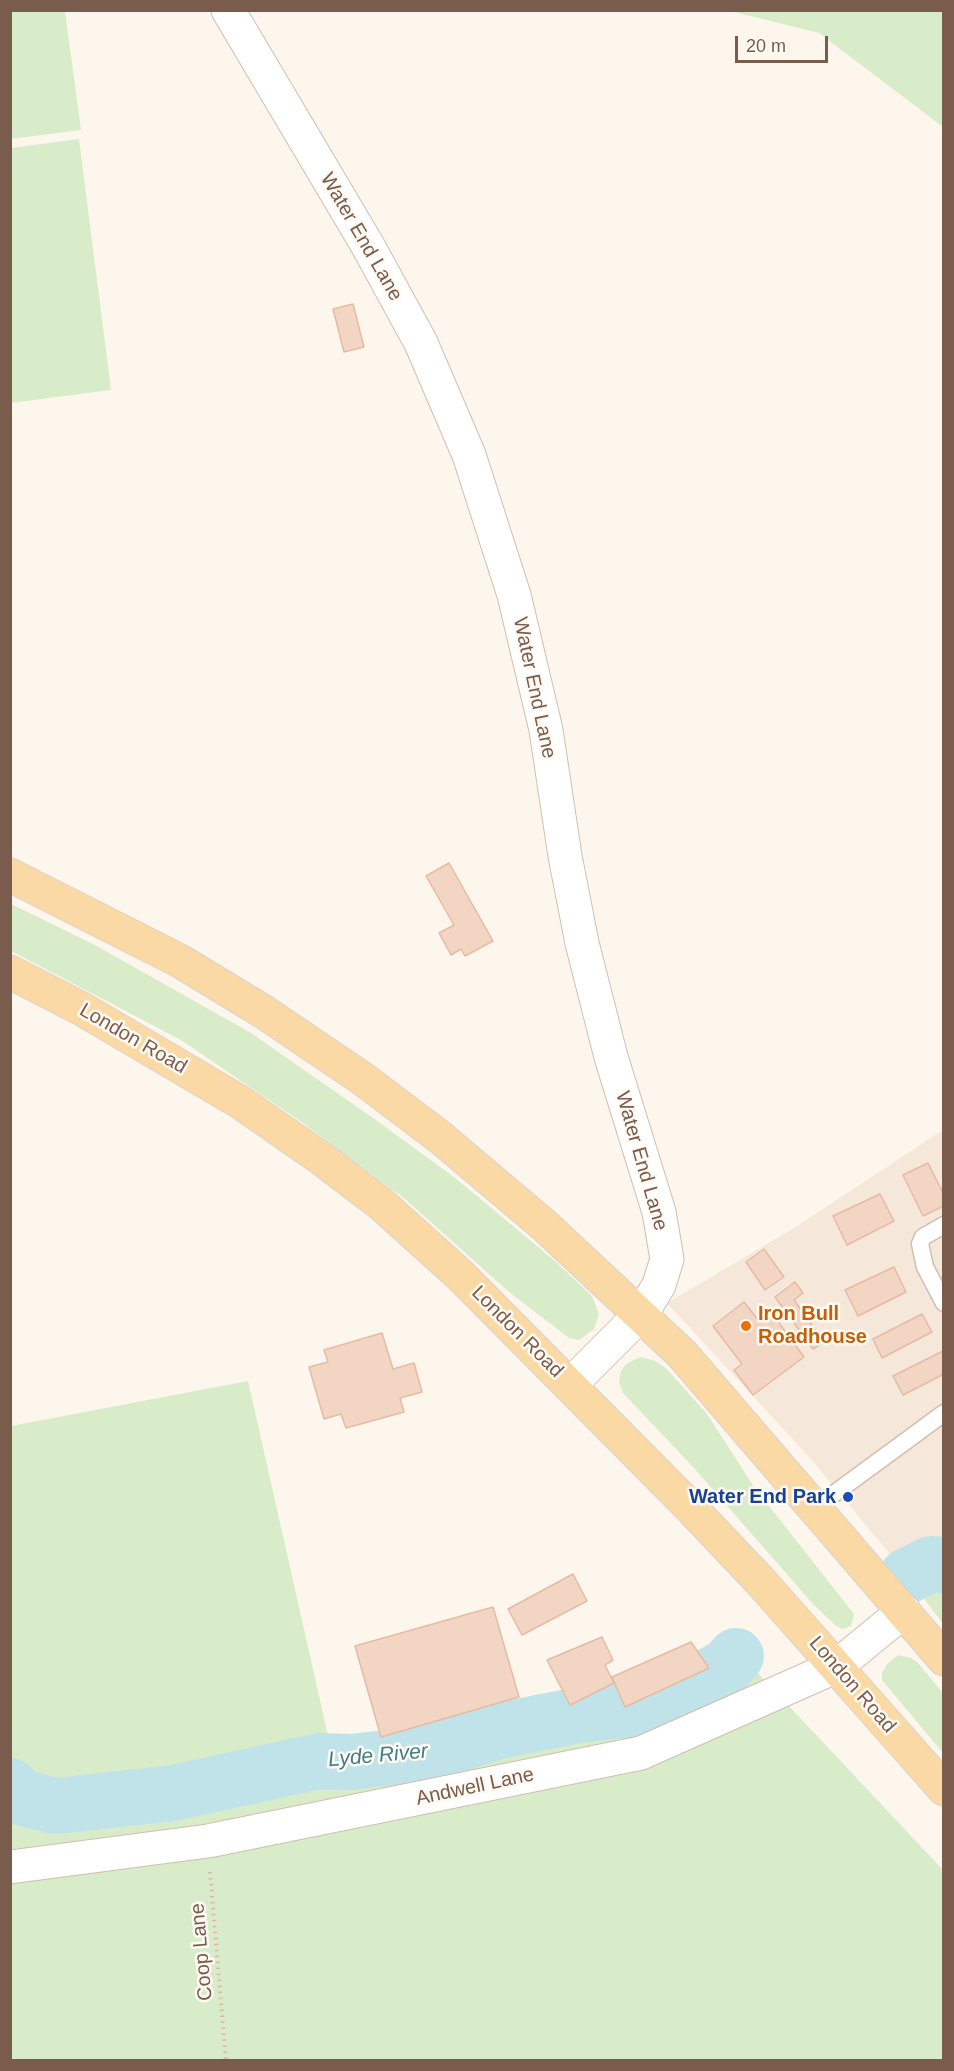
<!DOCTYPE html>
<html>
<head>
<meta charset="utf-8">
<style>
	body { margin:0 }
	#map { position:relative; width:954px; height:2071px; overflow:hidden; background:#fdf6ec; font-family:Helvetica,sans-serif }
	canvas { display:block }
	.frame { position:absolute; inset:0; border:12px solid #7a5c4d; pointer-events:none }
	.scale { position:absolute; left:735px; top:36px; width:93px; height:27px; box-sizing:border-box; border:3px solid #7a5c4d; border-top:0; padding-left:8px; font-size:18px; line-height:21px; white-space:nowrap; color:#7a5c4d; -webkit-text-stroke:4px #fffaf3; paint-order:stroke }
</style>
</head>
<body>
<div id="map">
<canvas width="954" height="2071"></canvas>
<div class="frame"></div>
<div class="scale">20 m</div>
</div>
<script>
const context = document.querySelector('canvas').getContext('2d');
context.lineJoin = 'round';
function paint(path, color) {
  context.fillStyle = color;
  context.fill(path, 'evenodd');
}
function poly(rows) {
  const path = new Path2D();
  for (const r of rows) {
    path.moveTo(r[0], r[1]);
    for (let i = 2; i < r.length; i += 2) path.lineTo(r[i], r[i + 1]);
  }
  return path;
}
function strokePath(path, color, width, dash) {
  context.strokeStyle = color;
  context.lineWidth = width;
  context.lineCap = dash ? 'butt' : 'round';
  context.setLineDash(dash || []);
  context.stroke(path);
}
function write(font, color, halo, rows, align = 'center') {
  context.font = font + ' Helvetica,sans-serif';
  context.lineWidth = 5;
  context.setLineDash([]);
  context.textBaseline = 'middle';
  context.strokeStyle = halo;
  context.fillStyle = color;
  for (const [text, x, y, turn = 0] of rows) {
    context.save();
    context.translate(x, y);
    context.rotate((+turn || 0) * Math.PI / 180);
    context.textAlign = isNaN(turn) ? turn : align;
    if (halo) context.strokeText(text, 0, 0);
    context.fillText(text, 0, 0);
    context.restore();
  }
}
const residential = poly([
	[943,1130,943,1565,898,1564,811,1459,667,1303,794,1228]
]);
const green = poly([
	[10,11,65,11,81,130,11,139],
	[730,11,943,11,943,127,819,33],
	[79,139,111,390,11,403,11,148],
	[11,904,95,945,251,1033,373,1118,454,1177,555,1261,592,1296,599,1314,594,1329,579,1340,569,1338,509,1292,405,1199,300,1121,181,1040,11,951],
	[640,1357,655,1361,667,1369,707,1414,754,1487,854,1614,851,1626,842,1629,835,1625,813,1604,694,1468,623,1393,619,1382,621,1371,626,1364],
	[248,1381,338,1780,757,1672,943,1870,943,2060,11,2060,11,1426],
	[931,1564,943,1565,943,1624,907,1576],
	[898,1655,911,1658,918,1663,943,1693,943,1753,882,1680,882,1673,887,1664]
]);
const river = poly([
	[907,1576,931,1564,944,1565],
	[10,1786,23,1798,56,1806,173,1793,319,1761,352,1762,428,1753,503,1730,579,1715,639,1708,692,1686,727,1666,736,1656]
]);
const building = poly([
	[353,304,364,347,344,352,333,309,353,304],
	[449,863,493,941,465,956,461,949,451,955,439,933,454,925,426,876,449,863],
	[928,1163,944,1195,944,1206,923,1216,903,1175,928,1163],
	[880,1194,894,1221,847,1245,833,1216,880,1194],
	[764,1249,784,1277,765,1290,746,1262,764,1249],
	[894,1267,906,1292,858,1316,845,1290,894,1267],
	[795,1282,803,1293,794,1300,824,1342,813,1349,775,1297,795,1282],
	[744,1302,759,1321,771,1312,804,1357,753,1395,734,1370,742,1364,713,1326,744,1302],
	[922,1314,932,1332,882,1358,873,1339,922,1314],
	[382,1333,393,1369,414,1363,422,1392,400,1398,404,1412,346,1428,341,1414,324,1419,309,1367,328,1362,324,1350,382,1333],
	[943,1351,944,1374,903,1395,893,1376,943,1351],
	[573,1574,587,1601,522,1635,508,1609,573,1574],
	[493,1607,519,1697,381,1737,355,1646,493,1607],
	[602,1637,613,1660,605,1665,614,1683,570,1705,547,1660,602,1637],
	[691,1642,709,1668,625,1707,612,1677,691,1642]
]);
const path = poly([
	[210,1872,226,2060]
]);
const lane = poly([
	[944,1225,923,1237,920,1244,925,1267,944,1303],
	[816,1507,944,1413]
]);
const street = poly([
	[228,10,368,246,421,343,469,455,514,595,546,730,565,856,582,943,611,1057,659,1212,667,1259,659,1285,642,1313,570,1385],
	[10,1867,208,1841,641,1753,837,1666,904,1611]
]);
const primary = poly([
	[10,875,180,961,264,1012,363,1079,441,1138,545,1226,682,1354,944,1659],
	[10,972,82,1009,240,1102,322,1159,380,1203,460,1275,691,1508,762,1583,944,1789]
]);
const markers = [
	[746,1326,6,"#e8710a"],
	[848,1497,6,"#1a4fb4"]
];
const streetNames = [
	["Water End Lane",361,237,60],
	["Water End Lane",534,688,78],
	["London Road",133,1039,30],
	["Water End Lane",641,1161,74],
	["London Road",517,1332,45],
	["London Road",852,1685,49],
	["Andwell Lane",475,1787,-12],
	["Coop Lane",202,1952,-95]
];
const foodNames = [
	["Iron Bull",758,1314],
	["Roadhouse",758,1337]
];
const transitNames = [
	["Water End Park",836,1497]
];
const waterNames = [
	["Lyde River",378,1756,-5]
];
paint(residential, '#f5e8da');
paint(green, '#d8ecc9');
strokePath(river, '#bfe3e8', 56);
paint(building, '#f3d5c3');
strokePath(building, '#e6bba3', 1.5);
strokePath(lane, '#d1beb0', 19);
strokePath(street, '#d1beb0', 35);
strokePath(primary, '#dad1cd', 35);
strokePath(path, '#d9b8a5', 4, [1.5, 4.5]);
strokePath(lane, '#fff', 16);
strokePath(street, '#fff', 33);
strokePath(primary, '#fbd9a5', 33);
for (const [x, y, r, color] of markers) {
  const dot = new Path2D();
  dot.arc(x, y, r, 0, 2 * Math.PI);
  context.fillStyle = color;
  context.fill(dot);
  strokePath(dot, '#fffaf3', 2);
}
write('20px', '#7a5c4d', '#fffaf3', streetNames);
write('bold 20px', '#c56008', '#fffaf3', foodNames, 'left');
write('bold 20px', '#164399', '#fffaf3', transitNames, 'right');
write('italic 21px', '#437c86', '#fffaf3', waterNames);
</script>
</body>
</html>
